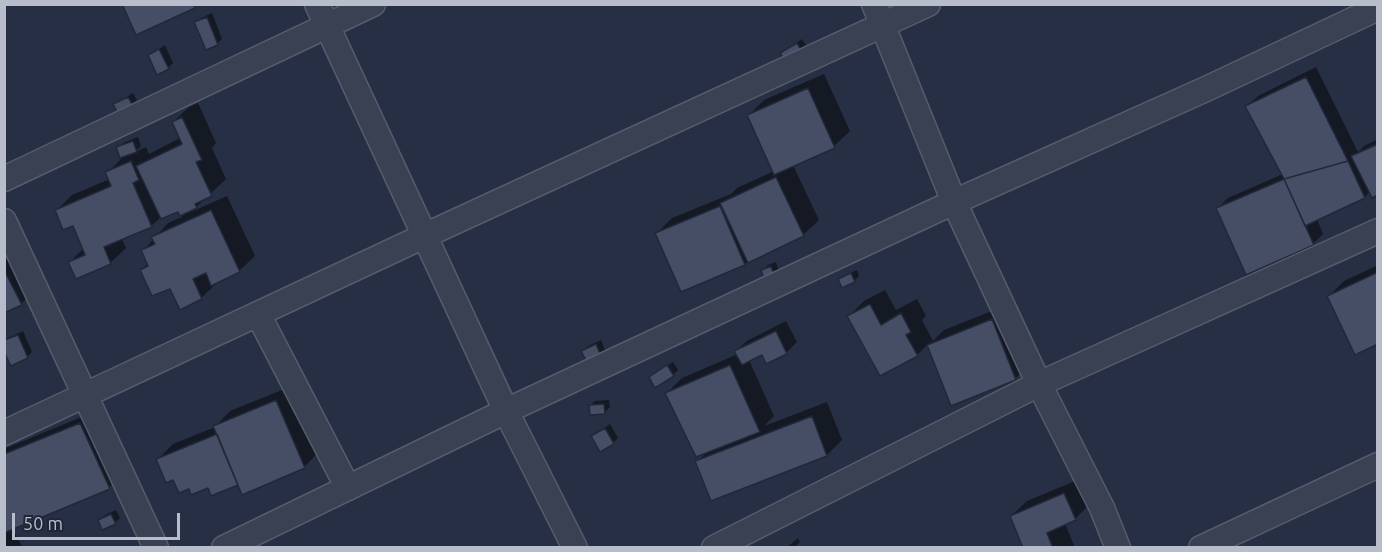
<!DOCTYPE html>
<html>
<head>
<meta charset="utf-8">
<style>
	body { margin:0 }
	#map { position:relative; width:1382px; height:552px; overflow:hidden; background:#262f43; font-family:Ubuntu,sans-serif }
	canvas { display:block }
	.frame { position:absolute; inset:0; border:6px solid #b8bdcc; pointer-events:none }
	.scale { position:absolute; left:12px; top:513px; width:168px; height:27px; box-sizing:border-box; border:3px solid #b8bdcc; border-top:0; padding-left:8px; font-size:18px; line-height:21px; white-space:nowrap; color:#b8bdcc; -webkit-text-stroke:4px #1f2638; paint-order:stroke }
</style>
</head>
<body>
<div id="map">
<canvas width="1382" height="552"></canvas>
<div class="frame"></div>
<div class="scale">50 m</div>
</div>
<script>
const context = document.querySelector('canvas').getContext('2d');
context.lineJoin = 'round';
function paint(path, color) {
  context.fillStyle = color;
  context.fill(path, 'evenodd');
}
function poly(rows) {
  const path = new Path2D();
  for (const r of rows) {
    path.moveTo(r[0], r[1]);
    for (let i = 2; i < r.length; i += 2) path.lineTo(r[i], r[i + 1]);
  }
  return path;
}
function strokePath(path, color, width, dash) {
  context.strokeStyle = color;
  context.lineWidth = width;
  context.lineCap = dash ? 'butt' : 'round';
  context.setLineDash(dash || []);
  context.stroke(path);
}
const shadow = poly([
	[212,13,222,39,217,44,196,23,201,18],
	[802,39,807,47,802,52,782,53],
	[165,45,173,63,168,68,150,55],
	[1316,67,1358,152,1364,146,1378,139,1378,194,1370,191,1365,197,1317,219,1323,234,1313,244,1218,208,1228,198,1283,174,1247,106,1258,96],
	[824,74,850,131,834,146,793,165,819,220,803,235,744,264,657,233,672,218,731,194,737,188,774,171,749,115,764,100],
	[133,93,137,100,132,105,115,105],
	[198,103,216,143,212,148,226,179,191,212,227,196,255,256,239,271,217,283,201,298,171,287,141,270,149,263,143,251,168,223,182,217,178,210,160,218,151,226,122,239,126,248,110,263,70,262,84,248,73,224,57,210,72,195,110,179,107,173,122,158,118,148,123,143,138,137,141,146,135,152,146,147,149,154,180,138,173,122,189,107],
	[4,212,40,285,21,304,4,312],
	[776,262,780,275,775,280,763,270,768,265],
	[1378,265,1378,343,1329,296,1344,281],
	[857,270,859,276,854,281,843,286,840,280,845,275],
	[885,290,896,310,917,299,926,316,922,320,933,341,944,330,1007,305,1031,363,1015,379,952,404,928,344,917,355,880,374,849,316,864,301],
	[786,321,797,342,786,353,762,353,749,360,774,416,764,426,827,402,842,440,827,455,697,462,707,452,667,393,682,378,738,354,736,351,747,341],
	[23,331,32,352,27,357,4,340],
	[601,340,605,350,600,355,583,351,588,346],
	[673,362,678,370,673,375,651,377],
	[292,386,319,452,304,467,239,483,189,487,174,478,158,459,173,444,215,427,230,411],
	[609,400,610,407,605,412,590,406,595,401],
	[91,413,119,477,109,488,12,528,23,548,4,548,4,449],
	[610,424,618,438,613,443,592,436],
	[1080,479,1091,503,1075,519,1065,523,1075,548,1025,548,1011,516,1027,501],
	[116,510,120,518,115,523,100,520,105,515],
	[798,538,800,542,795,547,786,548]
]);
const building = poly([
	[122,4,193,4,195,8,136,35,122,4],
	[207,17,218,45,206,50,194,22,207,17],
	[797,43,803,53,786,63,780,53,797,43],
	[159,49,169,69,157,75,148,55,159,49],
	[1306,77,1348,161,1284,179,1245,106,1306,77],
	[808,88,835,148,774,175,747,115,808,88],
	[128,97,133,106,118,114,113,104,128,97],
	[182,117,202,160,196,162,212,196,195,204,197,208,180,216,178,212,161,219,136,166,182,144,172,122,182,117],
	[133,141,137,152,120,158,116,147,133,141],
	[1378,144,1378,195,1372,198,1351,156,1378,144],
	[131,161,139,180,133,183,152,227,104,247,111,264,76,279,68,262,85,255,73,226,63,230,55,210,111,186,105,172,131,161],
	[1348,161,1365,198,1305,226,1284,179,1348,161],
	[776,177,804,236,748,263,720,203,776,177],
	[1284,179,1314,245,1246,275,1216,208,1284,179],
	[720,206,745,265,681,292,655,233,720,206],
	[211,210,240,272,211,286,206,273,193,279,202,299,180,310,170,289,152,296,140,270,148,266,141,250,155,244,151,237,211,210],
	[771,266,776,281,766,285,761,270,771,266],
	[4,270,22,305,4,313,4,270],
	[1378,272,1378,344,1355,355,1327,296,1378,272],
	[851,273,855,282,842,288,838,279,851,273],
	[870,304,881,325,901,313,911,332,906,335,918,356,880,376,847,316,870,304],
	[992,319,1016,380,951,406,927,345,992,319],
	[776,331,787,354,766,364,762,355,742,365,734,351,776,331],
	[18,335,28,358,11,366,4,352,4,340,18,335],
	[596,344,601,356,587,362,581,351,596,344],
	[667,365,674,376,655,388,649,377,667,365],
	[730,365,760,432,696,457,665,393,730,365],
	[276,400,305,468,242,495,213,426,276,400],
	[604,404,605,414,590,415,589,405,604,404],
	[812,416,827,456,711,501,695,461,812,416],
	[80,423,110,489,4,533,4,454,80,423],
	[605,428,614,444,600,452,591,436,605,428],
	[217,434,238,485,211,496,208,488,191,495,189,489,179,493,173,480,166,483,156,459,217,434],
	[1064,493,1076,520,1047,533,1053,548,1023,548,1010,516,1064,493],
	[111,514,116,524,102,530,98,520,111,514]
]);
const street = poly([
	[317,4,506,411,575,548],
	[874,4,954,202,1039,384,1102,508,1118,548],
	[4,179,373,4],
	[4,221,156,548],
	[258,314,348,488],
	[4,433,424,236,928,4],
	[224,548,506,411,954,202,1206,89,1378,8],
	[714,548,1039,384,1378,231],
	[1201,548,1378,465]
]);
paint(shadow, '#0007');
paint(building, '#454e65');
strokePath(building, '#21283a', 1.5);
strokePath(street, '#565c6d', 27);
strokePath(street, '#3a4153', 24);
</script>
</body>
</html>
